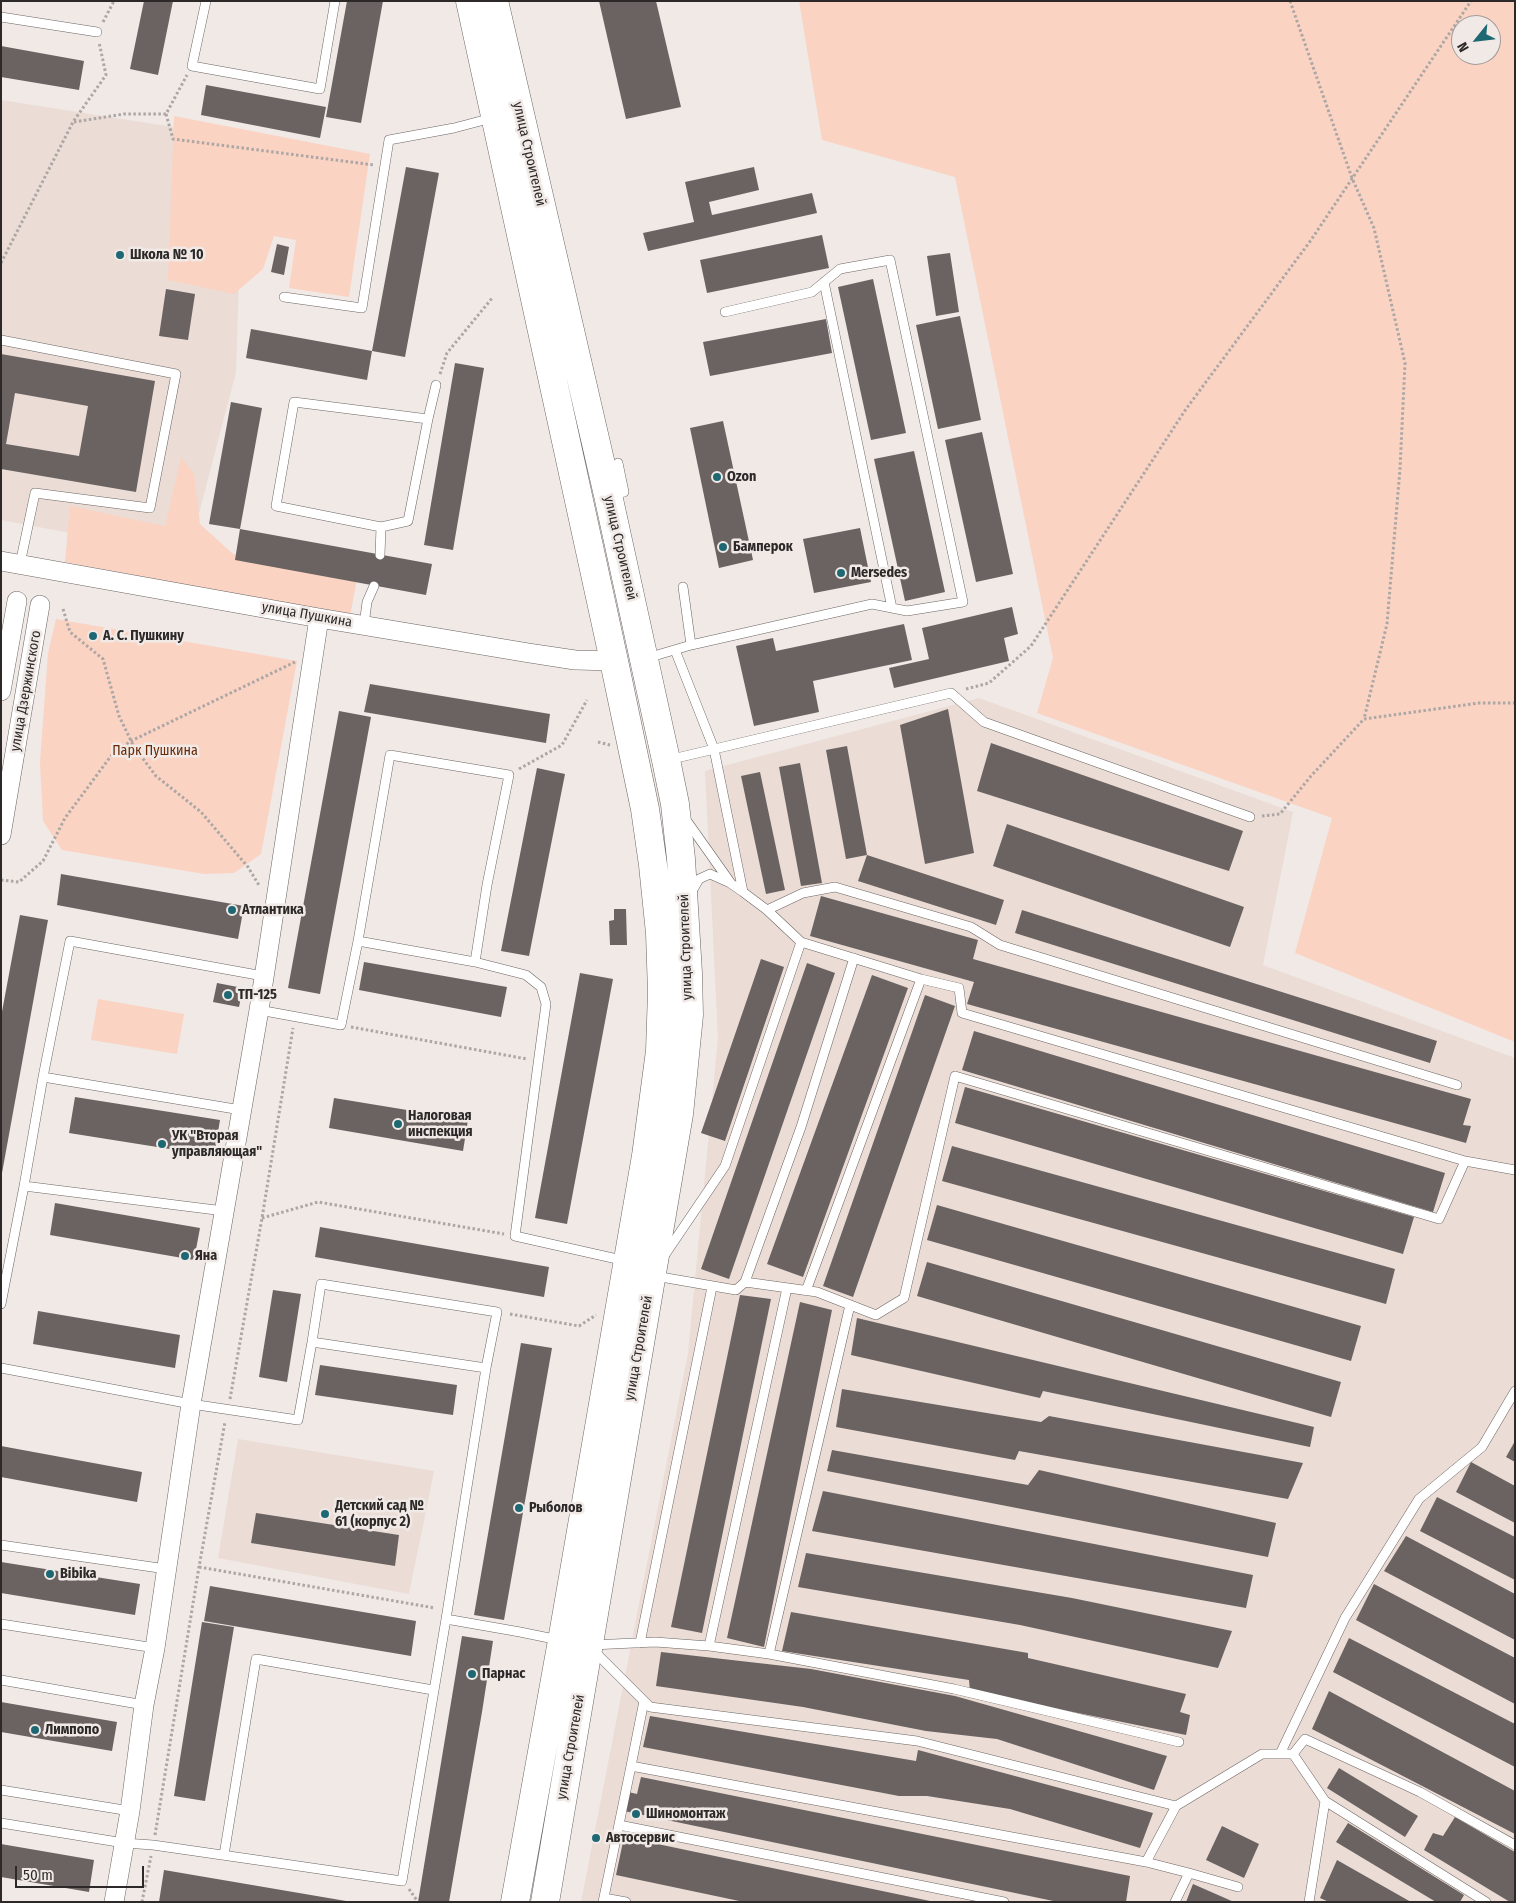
<!DOCTYPE html>
<html>
<head>
<meta charset="utf-8">
<style>
	body { margin:0 }
	#map { position:relative; width:1516px; height:1903px; overflow:hidden; background:#f0e9e6; font-family:"Fira Sans Condensed",sans-serif }
	canvas { display:block }
	.frame { position:absolute; inset:0; border:2px solid #2c2928; pointer-events:none }
	.north { position:absolute; left:1451px; top:15px; width:50px; height:50px; box-sizing:border-box; background:#f0e9e6; border:1px solid #a29c9a; border-radius:50%; rotate:241deg; font-size:14px; font-weight:700; line-height:20px; text-align:center; color:#2c2928 }
	.north::after { content:''; display:block; margin:auto; width:18px; height:22px; background:#1e6873; clip-path:polygon(50% 0,100% 100%,50% 72%,0 100%) }
	.scale { position:absolute; left:15px; top:1866px; width:129px; height:22px; box-sizing:border-box; border:2px solid #2c2928; border-top:0; padding-left:6px; font-size:15px; line-height:18px; white-space:nowrap; color:#2c2928; -webkit-text-stroke:4px #f0e9e6; paint-order:stroke }
</style>
</head>
<body>
<div id="map">
<canvas width="1516" height="1903"></canvas>
<div class="frame"></div>
<div class="north">N</div>
<div class="scale">50 m</div>
</div>
<script>
const context = document.querySelector('canvas').getContext('2d');
context.lineJoin = 'round';
function paint(path, color) {
  context.fillStyle = color;
  context.fill(path, 'evenodd');
}
function poly(rows) {
  const path = new Path2D();
  for (const r of rows) {
    path.moveTo(r[0], r[1]);
    for (let i = 2; i < r.length; i += 2) path.lineTo(r[i], r[i + 1]);
  }
  return path;
}
function strokePath(path, color, width, dash) {
  context.strokeStyle = color;
  context.lineWidth = width;
  context.lineCap = dash ? 'butt' : 'round';
  context.setLineDash(dash || []);
  context.stroke(path);
}
function write(font, color, halo, rows, align = 'center') {
  context.font = font + ' "Fira Sans Condensed",sans-serif';
  context.lineWidth = 5;
  context.setLineDash([]);
  context.textBaseline = 'middle';
  context.strokeStyle = halo;
  context.fillStyle = color;
  for (const [text, x, y, turn = 0] of rows) {
    context.save();
    context.translate(x, y);
    context.rotate((+turn || 0) * Math.PI / 180);
    context.textAlign = isNaN(turn) ? turn : align;
    if (halo) context.strokeText(text, 0, 0);
    context.fillText(text, 0, 0);
    context.restore();
  }
}
const built = poly([
	[1,100,243,138,236,372,188,555,1,520],
	[979,698,1293,812,1263,965,1515,1058,1515,1902,581,1902,688,1353,718,1038,705,771],
	[238,1439,434,1471,409,1594,218,1558]
]);
const green = poly([
	[799,1,1515,1,1515,1042,1295,953,1332,818,1037,713,1053,658,955,177,822,140],
	[1461,25,1491,25,1491,55,1461,55],
	[174,116,370,154,349,297,289,288,296,240,274,236,263,269,234,294,168,280],
	[181,457,194,474,200,524,233,554,357,579,350,616,65,562,70,506,165,526],
	[56,619,297,661,261,854,234,873,204,874,62,850,43,821,40,762,48,653],
	[98,999,184,1014,177,1054,91,1040]
]);
const building = poly([
	[144,1,173,1,158,75,130,69],
	[347,1,383,1,361,123,326,117],
	[599,1,656,1,681,107,626,119],
	[1,46,84,61,79,90,1,77],
	[206,85,326,107,320,138,201,115],
	[406,167,439,173,405,357,372,351],
	[754,167,759,190,709,202,712,215,812,193,817,213,648,251,643,233,694,222,685,182],
	[822,235,829,268,707,293,700,260],
	[277,244,289,247,284,275,271,272],
	[950,253,959,312,936,316,927,256],
	[873,279,906,433,871,440,838,287],
	[166,289,195,294,188,340,159,336],
	[960,316,981,420,938,429,916,325],
	[826,319,832,353,710,376,703,342],
	[251,329,372,351,367,380,246,358],
	[1,354,155,381,136,492,1,469],
	[15,393,88,406,79,456,6,444],
	[455,363,484,368,453,550,424,545],
	[231,402,262,408,240,529,209,524],
	[723,421,753,560,719,568,690,428],
	[982,432,1013,574,976,582,945,440],
	[914,451,945,592,905,601,874,459],
	[860,528,871,582,814,593,803,539],
	[240,529,432,564,426,595,235,560],
	[1012,607,1018,634,1004,638,1009,661,894,688,889,668,929,659,922,628],
	[904,624,912,660,813,681,819,712,754,726,736,646,773,638,776,651],
	[370,684,550,714,546,743,364,712],
	[948,709,974,853,925,864,900,725],
	[339,711,371,717,320,994,288,988],
	[991,743,1243,831,1229,871,977,791],
	[847,746,867,855,846,859,826,750],
	[800,763,822,883,801,886,779,767],
	[537,768,565,774,529,956,501,951],
	[760,772,785,890,766,894,741,776],
	[1007,824,1244,907,1230,947,993,866],
	[867,855,1004,900,996,925,858,881],
	[61,874,244,906,238,939,57,905],
	[821,896,978,940,973,959,1471,1099,1463,1125,1471,1126,1466,1143,967,1004,974,982,810,936],
	[614,909,626,909,627,945,610,945,609,921,614,920],
	[1022,910,1437,1041,1430,1063,1015,933],
	[20,915,48,920,2,1173,1,1017],
	[761,959,784,967,725,1141,701,1133],
	[364,962,507,987,501,1017,359,990],
	[807,963,835,973,729,1279,701,1269],
	[580,973,613,979,567,1224,535,1218],
	[872,975,908,988,803,1277,767,1264],
	[217,983,243,988,239,1007,213,1002],
	[925,995,955,1006,853,1297,823,1286],
	[974,1031,1445,1173,1433,1212,962,1070],
	[965,1087,1414,1217,1403,1254,955,1123],
	[75,1097,220,1120,214,1156,69,1133],
	[334,1098,468,1120,463,1151,329,1128],
	[952,1146,1395,1269,1386,1304,942,1181],
	[55,1203,200,1228,194,1260,50,1235],
	[937,1205,1361,1326,1351,1361,927,1240],
	[320,1227,549,1267,544,1297,315,1257],
	[927,1262,1341,1382,1331,1417,917,1296],
	[273,1290,301,1294,287,1382,259,1377],
	[740,1295,771,1299,702,1633,671,1627],
	[800,1302,832,1310,764,1647,727,1638],
	[38,1311,180,1335,175,1368,33,1344],
	[857,1318,1314,1427,1310,1447,1043,1391,1040,1398,851,1355],
	[521,1343,552,1348,504,1620,474,1615],
	[320,1365,457,1385,453,1415,315,1395],
	[842,1389,1041,1422,1049,1416,1303,1463,1288,1499,1019,1451,1015,1460,836,1427],
	[1515,1441,1515,1462,1506,1457],
	[1,1446,142,1472,137,1502,1,1477],
	[832,1450,1028,1485,1039,1470,1276,1523,1268,1557,827,1471],
	[1471,1462,1515,1486,1515,1523,1456,1492],
	[823,1491,1253,1575,1246,1608,812,1531],
	[1437,1497,1515,1537,1515,1580,1420,1531],
	[256,1513,399,1535,395,1566,251,1543],
	[1406,1536,1515,1594,1515,1640,1384,1571],
	[806,1553,1072,1598,1232,1631,1218,1668,1020,1625,798,1587],
	[1,1562,140,1584,135,1615,1,1593],
	[1374,1584,1515,1658,1515,1704,1356,1620],
	[210,1586,416,1621,411,1656,204,1621],
	[791,1612,1028,1653,1028,1658,1186,1694,1180,1712,1190,1715,1186,1735,970,1691,969,1680,782,1651],
	[202,1622,234,1627,205,1801,174,1796],
	[462,1636,493,1641,482,1712,449,1902,418,1902],
	[1349,1638,1515,1724,1515,1767,1333,1672],
	[661,1652,811,1669,955,1696,1167,1756,1154,1790,997,1739,926,1731,803,1707,656,1686],
	[1329,1691,1515,1791,1515,1834,1312,1729],
	[1,1702,117,1722,112,1751,1,1732],
	[650,1716,916,1761,918,1750,1153,1813,1140,1848,1010,1809,927,1796,899,1796,643,1747],
	[1339,1768,1418,1816,1405,1837,1327,1788],
	[641,1777,1130,1876,1126,1902,1058,1902,624,1811,628,1792,637,1794],
	[1455,1817,1515,1852,1515,1902,1510,1902,1424,1850,1433,1833,1443,1836],
	[1348,1823,1464,1895,1460,1902,1436,1902,1336,1842],
	[1222,1826,1259,1844,1244,1878,1206,1860],
	[624,1837,930,1901,930,1902,744,1902,616,1875],
	[1,1844,94,1860,89,1892,1,1877],
	[1337,1860,1411,1902,1329,1902,1320,1898],
	[164,1870,346,1901,346,1902,159,1902],
	[1193,1884,1234,1902,1186,1902]
]);
const path = poly([
	[1290,1,1352,178,1374,228,1405,363,1400,469,1387,624,1364,719],
	[103,22,114,1],
	[166,114,173,139,374,165],
	[74,122,124,114,166,114,187,75],
	[1,263,73,122,106,75,99,42],
	[440,374,447,353,493,297],
	[63,609,70,632,103,659,119,716,134,747,156,776,201,812,248,867,260,887],
	[966,689,989,683,1031,646,1186,409,1311,240,1471,1],
	[598,742,610,745],
	[519,769,562,745,587,700],
	[1262,816,1280,814,1311,776,1364,719,1479,703,1515,703],
	[1,880,19,882,43,861,65,818,111,756,131,741,295,662],
	[351,1027,527,1059],
	[262,1218,318,1202,504,1234],
	[510,1314,579,1326,596,1315],
	[230,1399,262,1218,293,1028],
	[199,1567,435,1608],
	[155,1835,199,1567,225,1422],
	[409,1889,418,1902],
	[142,1902,151,1856]
]);
const lane = poly([
	[206,1,192,66,320,89,335,1],
	[1,17,97,32],
	[824,282,892,608],
	[284,297,362,308,389,140,454,128,492,118],
	[1,340,176,374,150,508,35,493,20,564],
	[294,402,428,419,408,521,381,527,276,506,294,402],
	[428,419,436,385],
	[611,495,624,492,618,463],
	[380,555,381,527],
	[683,587,691,645],
	[364,625,367,602,374,586],
	[675,650,714,749,743,892],
	[647,658,691,645,872,604,907,611,963,602,890,260,840,269,812,292,725,312],
	[668,760,951,693,984,722,1250,817],
	[684,817,730,882],
	[767,910,803,893,835,887,971,927,1000,945,1457,1085],
	[358,941,390,755,509,775,487,885,475,962],
	[259,1010,341,1025,358,941,475,962,526,975,541,987,546,1004,515,1236,626,1261],
	[43,1077,70,941,263,976],
	[1465,1161,1515,1170],
	[224,1211,24,1186,43,1077,241,1110],
	[664,1256,725,1166,801,942],
	[655,1276,736,1290,745,1282,817,1292,876,1315,904,1298,955,1076,1439,1219,1465,1161,962,1013,959,988,921,979,801,942,767,910,743,892,730,883,710,874,699,879,691,893],
	[745,1282,801,1127,854,958],
	[806,1291,921,979],
	[1,1304,24,1186],
	[312,1342,321,1284,497,1312,486,1368],
	[1,1368,191,1404,298,1420,312,1342,486,1368,446,1619],
	[1,1545,166,1569],
	[1,1624,155,1648],
	[640,1643,712,1287],
	[592,1645,655,1642,709,1646,769,1654,954,1689,1179,1742],
	[709,1646,787,1288],
	[592,1649,650,1707,917,1741,1176,1806,1262,1754,1293,1754,1325,1801,1486,1902],
	[769,1654,850,1305],
	[1,1680,144,1705],
	[1280,1754,1345,1618,1419,1499,1482,1447,1515,1391],
	[1293,1754,1305,1739,1420,1792,1515,1845],
	[631,1766,644,1701],
	[1,1790,130,1811],
	[1,1823,124,1843,153,1845,402,1881,446,1619,520,1632,559,1640],
	[619,1825,1004,1902],
	[224,1855,256,1659,433,1690],
	[1146,1862,1189,1873,1175,1902],
	[1189,1873,1238,1887],
	[604,1898,626,1902],
	[603,1902,631,1766,1146,1862,1176,1806],
	[1309,1902,1325,1801]
]);
const street = poly([
	[1,561,319,618,529,653,575,660,614,661],
	[1,691,17,601],
	[1,835,40,605],
	[114,1902,130,1811,144,1705,155,1648,191,1404,259,1010,319,618]
]);
const primary = poly([
	[470,1,614,661,645,809,653,865,660,933,662,992,660,1051,646,1156,562,1641,515,1902],
	[494,1,608,495,666,760,675,804,681,859,688,973,689,1015,679,1114,545,1902]
]);
const markers = [
	[120,255,5,"#1e6873"],
	[717,477,5,"#1e6873"],
	[723,547,5,"#1e6873"],
	[841,573,5,"#1e6873"],
	[93,636,5,"#1e6873"],
	[232,910,5,"#1e6873"],
	[228,995,5,"#1e6873"],
	[398,1124,5,"#1e6873"],
	[162,1144,5,"#1e6873"],
	[185,1256,5,"#1e6873"],
	[519,1508,5,"#1e6873"],
	[325,1514,5,"#1e6873"],
	[50,1574,5,"#1e6873"],
	[472,1674,5,"#1e6873"],
	[35,1730,5,"#1e6873"],
	[636,1814,5,"#1e6873"],
	[596,1838,5,"#1e6873"]
];
const streetNames = [
	["улица Строителей",529,154,77],
	["улица Строителей",620,548,77],
	["улица Пушкина",307,615,10],
	["улица Дзержинского",26,691,-80],
	["улица Строителей",686,947,-92],
	["улица Строителей",639,1348,-80],
	["улица Строителей",571,1747,-80]
];
const poiNames = [
	["Школа № 10",130,255],
	["Ozon",727,477],
	["Бамперок",733,547],
	["Mersedes",851,573],
	["А. С. Пушкину",103,636],
	["Атлантика",242,910],
	["ТП-125",238,995],
	["Налоговая",408,1116],
	["инспекция",408,1132],
	["УК \"Вторая",172,1136],
	["управляющая\"",172,1152],
	["Яна",195,1256],
	["Детский сад №",335,1506],
	["61 (корпус 2)",335,1522],
	["Рыболов",529,1508],
	["Bibika",60,1574],
	["Парнас",482,1674],
	["Лимпопо",45,1730],
	["Шиномонтаж",646,1814],
	["Автосервис",606,1838]
];
const parkNames = [
	["Парк Пушкина",155,751]
];
paint(built, '#ebdcd5');
paint(green, '#fad3c3');
paint(building, '#6a6361');
strokePath(lane, '#6b6562', 10);
strokePath(street, '#6b6562', 20);
strokePath(primary, '#6b6562', 29);
strokePath(path, '#aca6a4', 3, [2.5, 2.5]);
strokePath(lane, '#fff', 9);
strokePath(street, '#fff', 19);
strokePath(primary, '#fff', 28);
for (const [x, y, r, color] of markers) {
  const dot = new Path2D();
  dot.arc(x, y, r, 0, 2 * Math.PI);
  context.fillStyle = color;
  context.fill(dot);
  strokePath(dot, '#f0e9e6', 2);
}
write('14px', '#2c2928', '#f0e9e6', streetNames);
write('bold 14px', '#2c2928', '#f0e9e6', poiNames, 'left');
write('14px', '#692a07', '#f0e9e6', parkNames);
</script>
</body>
</html>
